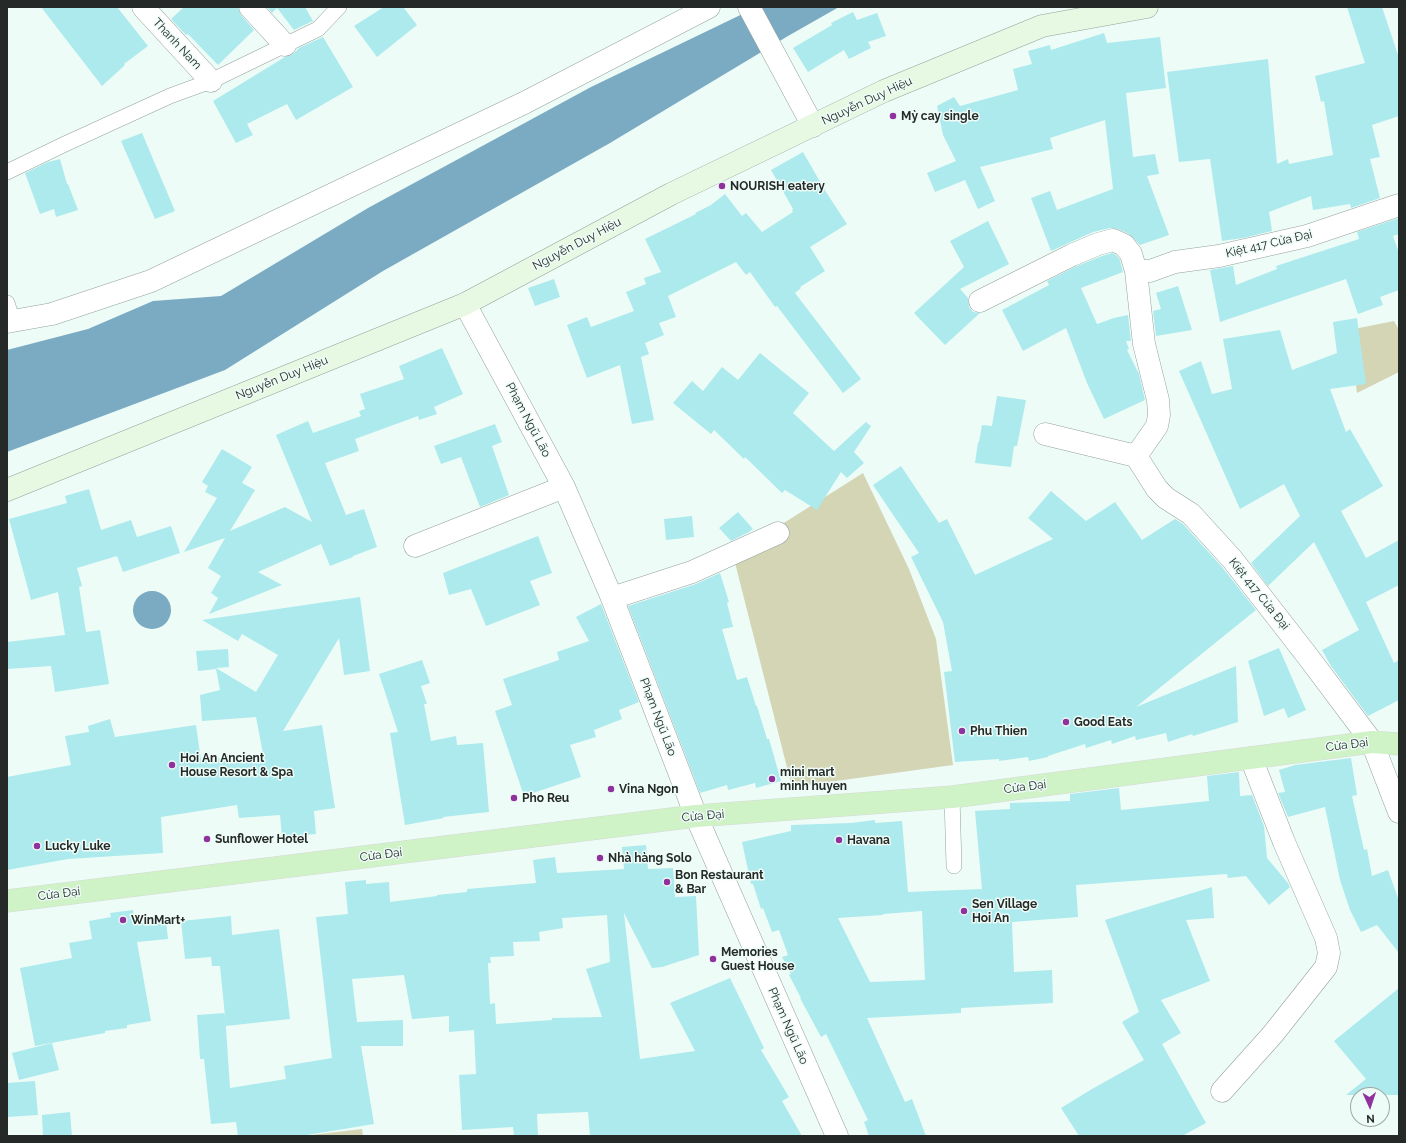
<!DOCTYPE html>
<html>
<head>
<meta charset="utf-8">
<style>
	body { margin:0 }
	#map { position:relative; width:1406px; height:1143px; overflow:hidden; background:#eefcf7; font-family:Raleway,sans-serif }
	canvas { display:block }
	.frame { position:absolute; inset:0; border:8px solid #252a28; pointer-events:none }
	.north { position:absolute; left:1350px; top:1087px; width:40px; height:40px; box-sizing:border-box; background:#eefcf7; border:1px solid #9ea8a4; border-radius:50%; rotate:177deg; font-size:11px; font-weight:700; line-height:16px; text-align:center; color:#252a28 }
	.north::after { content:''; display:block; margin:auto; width:14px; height:18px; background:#8f329d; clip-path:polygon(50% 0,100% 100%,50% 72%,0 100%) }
</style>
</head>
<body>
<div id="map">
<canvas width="1406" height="1143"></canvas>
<div class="frame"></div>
<div class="north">N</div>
</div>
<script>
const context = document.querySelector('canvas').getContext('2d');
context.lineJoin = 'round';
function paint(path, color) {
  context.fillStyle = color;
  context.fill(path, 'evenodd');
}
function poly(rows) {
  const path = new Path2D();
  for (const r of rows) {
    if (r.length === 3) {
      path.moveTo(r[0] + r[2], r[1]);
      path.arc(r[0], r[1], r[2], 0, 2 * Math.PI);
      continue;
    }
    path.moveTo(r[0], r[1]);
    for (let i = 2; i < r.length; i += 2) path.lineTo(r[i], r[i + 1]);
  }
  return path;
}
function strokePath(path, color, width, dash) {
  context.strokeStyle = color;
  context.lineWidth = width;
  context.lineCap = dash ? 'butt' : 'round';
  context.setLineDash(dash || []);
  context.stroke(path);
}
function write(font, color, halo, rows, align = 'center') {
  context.font = font + ' Raleway,sans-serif';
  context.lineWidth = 3;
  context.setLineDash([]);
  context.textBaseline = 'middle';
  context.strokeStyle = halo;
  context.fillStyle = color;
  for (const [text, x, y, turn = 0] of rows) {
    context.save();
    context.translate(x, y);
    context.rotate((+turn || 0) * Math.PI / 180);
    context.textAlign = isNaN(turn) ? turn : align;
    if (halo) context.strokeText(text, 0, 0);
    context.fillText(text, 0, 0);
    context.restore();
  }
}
const green = poly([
	[1394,321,1399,330,1399,372,1357,393,1349,330],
	[863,473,909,569,936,639,953,765,792,787,733,555],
	[362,1129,363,1136,303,1136]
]);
const water = poly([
	[757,7,839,7,788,36,610,143,383,271,225,370,7,452,7,350,88,329,153,301,221,296,368,208,591,87],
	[152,610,19]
]);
const building = poly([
	[41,7,117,7,148,46,124,64,125,65,102,86],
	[184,7,238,7,241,15,254,30,218,65,188,34,186,35,171,19],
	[267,7,305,7,313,21,294,30,277,8,272,13],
	[384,7,403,7,417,25,377,57,354,26],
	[1347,7,1382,7,1399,58,1399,116,1372,125,1380,157,1370,159,1380,198,1351,208,1350,204,1313,210,1311,196,1269,212,1272,231,1243,238,1222,241,1210,159,1179,162,1167,72,1268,59,1277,164,1288,159,1289,164,1333,155,1324,101,1321,102,1315,76,1365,63],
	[853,12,857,20,877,13,886,36,868,42,871,48,849,59,844,50,808,72,793,48,832,25,831,23],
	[1104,33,1107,43,1160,37,1166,88,1126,93,1133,157,1155,154,1159,174,1147,176,1169,235,1140,245,1129,234,1118,229,1110,228,1093,232,1051,251,1031,198,1050,191,1057,210,1113,189,1105,120,1050,138,1053,149,980,167,995,201,978,209,965,180,935,192,927,173,956,161,943,135,937,106,954,97,960,106,1018,90,1013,69,1032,64,1028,51,1050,45,1051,50],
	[323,37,353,87,296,120,287,104,247,124,253,135,236,143,213,101,285,57,293,54,299,48],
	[142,133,175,211,155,219,121,141],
	[803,152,826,192,847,224,810,247,825,271,800,287,801,288,795,293,861,379,843,393,777,306,775,307,750,272,746,275,736,262,668,296,676,317,659,323,664,335,645,343,649,354,641,357,654,420,632,424,620,365,587,378,567,325,587,317,591,327,634,311,626,292,646,284,644,278,661,272,645,239,696,214,695,213,711,205,725,194,742,216,746,213,762,232,793,212,792,210,793,209,771,170],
	[60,159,67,184,68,184,78,210,56,217,54,209,40,214,25,173,48,162],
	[1399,218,1399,234,1393,236,1399,253,1399,290,1380,297,1383,305,1358,314,1346,279,1220,322,1210,270,1233,266,1236,285,1277,269,1276,266,1359,239,1357,232],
	[988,221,1009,264,960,289,968,298,969,307,973,312,980,313,945,345,914,313,964,267,950,241],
	[1112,253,1116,255,1120,260,1123,272,1081,288,1097,324,1114,318,1128,315,1131,341,1126,341,1129,349,1127,350,1139,374,1145,400,1104,419,1087,383,1066,328,1023,351,1002,310,1049,285,1047,281,1077,266,1102,256],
	[554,279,560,297,535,306,528,288],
	[1178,286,1192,330,1156,336,1153,311,1161,309,1156,293],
	[1357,318,1366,384,1330,389,1346,432,1350,429,1383,486,1341,511,1366,558,1399,540,1399,585,1366,602,1394,663,1399,660,1399,700,1368,716,1331,666,1322,650,1359,630,1314,542,1268,586,1251,563,1300,516,1284,484,1240,509,1179,371,1201,361,1212,394,1232,389,1223,339,1280,330,1292,370,1337,353,1333,322],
	[442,348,463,394,434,407,437,414,419,420,418,416,355,439,359,451,325,463,346,515,364,509,377,547,353,556,353,557,330,566,321,544,258,572,282,585,209,614,218,598,211,593,221,576,208,568,225,538,184,552,217,498,205,492,208,486,202,482,222,449,252,467,242,483,255,490,230,531,285,507,312,522,276,435,308,421,313,433,361,416,359,411,365,409,360,394,404,379,399,366],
	[760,353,809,393,793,413,834,451,866,422,871,426,854,452,864,463,847,478,841,472,817,510,785,490,782,493,745,457,744,459,714,430,711,434,673,403,692,381,703,391,722,367,738,380],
	[997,396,1026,400,1017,446,1014,446,1011,467,975,463,978,442,979,442,982,425,992,426],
	[495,424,502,442,492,446,509,495,480,507,461,457,441,464,434,446],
	[901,466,939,523,947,519,975,575,1053,539,1028,518,1051,491,1086,521,1115,502,1142,540,1175,519,1183,524,1222,567,1256,610,1136,707,1236,666,1238,722,1193,736,1192,734,1168,742,1166,733,1136,740,1135,736,1112,744,1111,740,1086,748,1085,744,1048,756,1048,757,1029,761,1028,757,999,761,999,759,955,762,944,672,952,671,943,622,911,557,919,553,873,485],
	[89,489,101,530,131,520,137,537,171,526,180,553,123,572,117,556,77,568,82,586,79,587,86,632,100,630,109,684,55,692,51,666,7,669,7,642,65,635,58,592,31,600,9,519,67,503,65,496],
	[738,512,753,529,749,532,731,541,719,528],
	[692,516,694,537,666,540,664,519],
	[538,536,552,573,530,581,540,605,486,626,471,589,449,595,443,573],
	[720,573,729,602,727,603,733,627,722,629,737,680,747,677,756,706,757,706,767,739,769,739,781,781,756,788,755,783,728,790,727,785,700,793,628,606,696,584],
	[360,597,370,671,344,675,339,638,283,731,322,725,335,808,314,811,316,834,282,837,280,815,239,818,237,805,161,817,163,853,68,859,7,870,7,777,71,765,65,736,89,732,88,726,110,719,115,737,196,725,201,760,263,754,256,717,202,721,200,695,220,690,216,669,198,671,196,651,228,649,229,667,216,668,256,692,278,655,242,634,238,641,202,620],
	[601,604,639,702,619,710,622,719,594,730,596,737,570,745,581,777,524,796,495,711,512,705,503,679,559,660,557,652,589,641,576,617],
	[1279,648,1306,710,1288,718,1284,708,1264,716,1248,661],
	[422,660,430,683,421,686,427,704,424,704,431,741,456,736,457,745,483,743,489,812,443,817,444,818,405,825,390,733,398,732,379,674],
	[1351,758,1357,795,1352,796,1364,850,1367,849,1372,876,1388,870,1399,901,1399,953,1377,925,1361,932,1350,910,1340,880,1325,807,1288,817,1278,793,1285,792,1279,770,1295,765],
	[1239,772,1240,796,1252,795,1264,826,1267,858,1288,883,1290,887,1269,905,1246,876,1228,878,1227,874,1076,885,1078,917,1012,922,1014,972,1052,970,1053,1003,961,1008,961,1013,867,1018,905,1102,912,1099,926,1136,869,1136,864,1122,868,1120,826,1034,821,1037,800,998,801,998,789,975,791,974,782,957,788,955,779,930,772,932,763,908,761,909,753,884,751,884,742,842,791,831,791,825,851,823,875,820,875,823,902,821,908,892,982,889,975,811,1010,809,1010,803,1070,801,1070,794,1119,788,1121,810,1209,801,1207,776],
	[922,911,925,980,870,982,838,918,883,915,883,914],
	[646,845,648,869,673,868,675,897,696,896,699,955,662,967,652,968,624,913,640,1059,695,1051,670,1003,730,978,764,1048,761,1050,789,1097,782,1101,802,1136,590,1136,588,1112,537,1114,538,1136,514,1136,513,1127,462,1130,459,1075,476,1074,474,1030,449,1032,449,1016,412,1019,404,975,352,979,357,1022,403,1020,403,1046,361,1046,374,1124,301,1136,238,1136,236,1122,211,1124,204,1059,200,1059,197,1015,225,1013,230,1088,286,1079,284,1066,332,1058,316,917,348,914,345,882,366,880,366,884,389,882,390,902,437,896,437,895,467,892,467,889,536,883,533,860,555,857,557,873,624,869,622,847],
	[607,915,610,962,586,969,602,1017,552,1018,552,1020,496,1024,495,1003,490,1004,488,963,491,963,490,957,514,956,513,942,540,941,539,932,563,928,562,918],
	[1212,887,1214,918,1186,920,1210,981,1161,1000,1181,1033,1162,1044,1206,1123,1182,1136,1079,1136,1061,1108,1092,1089,1144,1060,1122,1022,1139,1012,1105,920],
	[133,910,135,923,166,921,168,939,137,942,151,1021,127,1025,127,1028,105,1031,105,1033,35,1046,20,968,72,958,69,943,92,939,89,921,111,917,110,913],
	[231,916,232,935,279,929,290,1019,226,1026,220,966,212,966,211,957,185,959,181,921],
	[1399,988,1399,1095,1346,1095,1366,1079,1334,1041],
	[52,1043,59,1070,19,1080,12,1053],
	[35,1081,38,1115,7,1117,7,1083],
	[70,1112,72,1136,43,1136,42,1115]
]);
const lane = poly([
	[7,172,65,144,170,96,211,81,318,29,339,7],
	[7,303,13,321],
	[952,797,954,866]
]);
const street = poly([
	[143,7,211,81],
	[250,7,285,45],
	[749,7,813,126],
	[1136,271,1150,271,1175,262,1219,256,1307,236,1399,205],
	[980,301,1072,255,1098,244,1113,240,1124,245,1131,254,1136,271,1144,344,1158,400,1159,415,1157,426,1136,456,1157,489,1166,498,1191,514,1232,559,1309,658,1372,742,1399,812],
	[465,304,564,487,612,598,696,816,837,1136],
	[7,322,52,314,151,281,524,103,709,7],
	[1045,434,1136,456],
	[415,546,564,487],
	[612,598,692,572,778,533],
	[1222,1091,1273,1034,1326,967,1329,953,1326,938,1284,842,1251,758]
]);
const secondary = poly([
	[7,490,465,304,671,194,884,91,1042,26,1147,7]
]);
const primary = poly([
	[7,901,696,816,952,797,1372,742,1399,744]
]);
const markers = [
	[893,116,4,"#8f329d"],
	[722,186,4,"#8f329d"],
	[1066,722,4,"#8f329d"],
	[962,731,4,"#8f329d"],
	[172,765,4,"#8f329d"],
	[772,779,4,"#8f329d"],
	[611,789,4,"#8f329d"],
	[514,798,4,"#8f329d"],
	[207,839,4,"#8f329d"],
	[839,840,4,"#8f329d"],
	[37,846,4,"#8f329d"],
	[600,858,4,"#8f329d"],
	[667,882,4,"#8f329d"],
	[964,911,4,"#8f329d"],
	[123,920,4,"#8f329d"],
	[713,959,4,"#8f329d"]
];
const streetNames = [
	["Thanh Nam",177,44,47],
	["Nguyễn Duy Hiệu",867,101,-25],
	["Nguyễn Duy Hiệu",577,244,-28],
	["Kiệt 417 Cửa Đại",1269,244,-13],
	["Nguyễn Duy Hiệu",282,378,-22],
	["Phạm Ngũ Lão",528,420,62],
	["Kiệt 417 Cửa Đại",1259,594,51],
	["Phạm Ngũ Lão",658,717,69],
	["Cửa Đại",1347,745,-7],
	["Cửa Đại",1025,787,-7],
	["Cửa Đại",703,816,-5],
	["Cửa Đại",381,855,-7],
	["Cửa Đại",59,894,-7],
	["Phạm Ngũ Lão",788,1026,66]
];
const poiNames = [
	["Mỳ cay single",901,116],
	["NOURISH eatery",730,186],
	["Good Eats",1074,722],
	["Phu Thien",970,731],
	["Hoi An Ancient",180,758],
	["House Resort & Spa",180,772],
	["mini mart",780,772],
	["minh huyen",780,786],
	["Vina Ngon",619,789],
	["Pho Reu",522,798],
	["Sunflower Hotel",215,839],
	["Havana",847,840],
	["Lucky Luke",45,846],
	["Nhà hàng Solo",608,858],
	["Bon Restaurant",675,875],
	["& Bar",675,889],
	["Sen Village",972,904],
	["Hoi An",972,918],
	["WinMart+",131,920],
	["Memories",721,952],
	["Guest House",721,966]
];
paint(green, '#d4d5b5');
paint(water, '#7baac3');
paint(building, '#aceaed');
strokePath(lane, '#94a19c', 16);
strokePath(street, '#94a19c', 23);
strokePath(secondary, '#94a19c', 23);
strokePath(primary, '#d8d9d8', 23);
strokePath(lane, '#fff', 15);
strokePath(street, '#fff', 22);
strokePath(secondary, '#e7f9e3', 22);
strokePath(primary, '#cff2c7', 22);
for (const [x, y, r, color] of markers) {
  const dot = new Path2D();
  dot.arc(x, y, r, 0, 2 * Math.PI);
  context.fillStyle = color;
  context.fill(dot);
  strokePath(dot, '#eefcf7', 1.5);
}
write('12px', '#252a28', '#eefcf7', streetNames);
write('bold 12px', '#252a28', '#eefcf7', poiNames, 'left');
</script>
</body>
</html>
